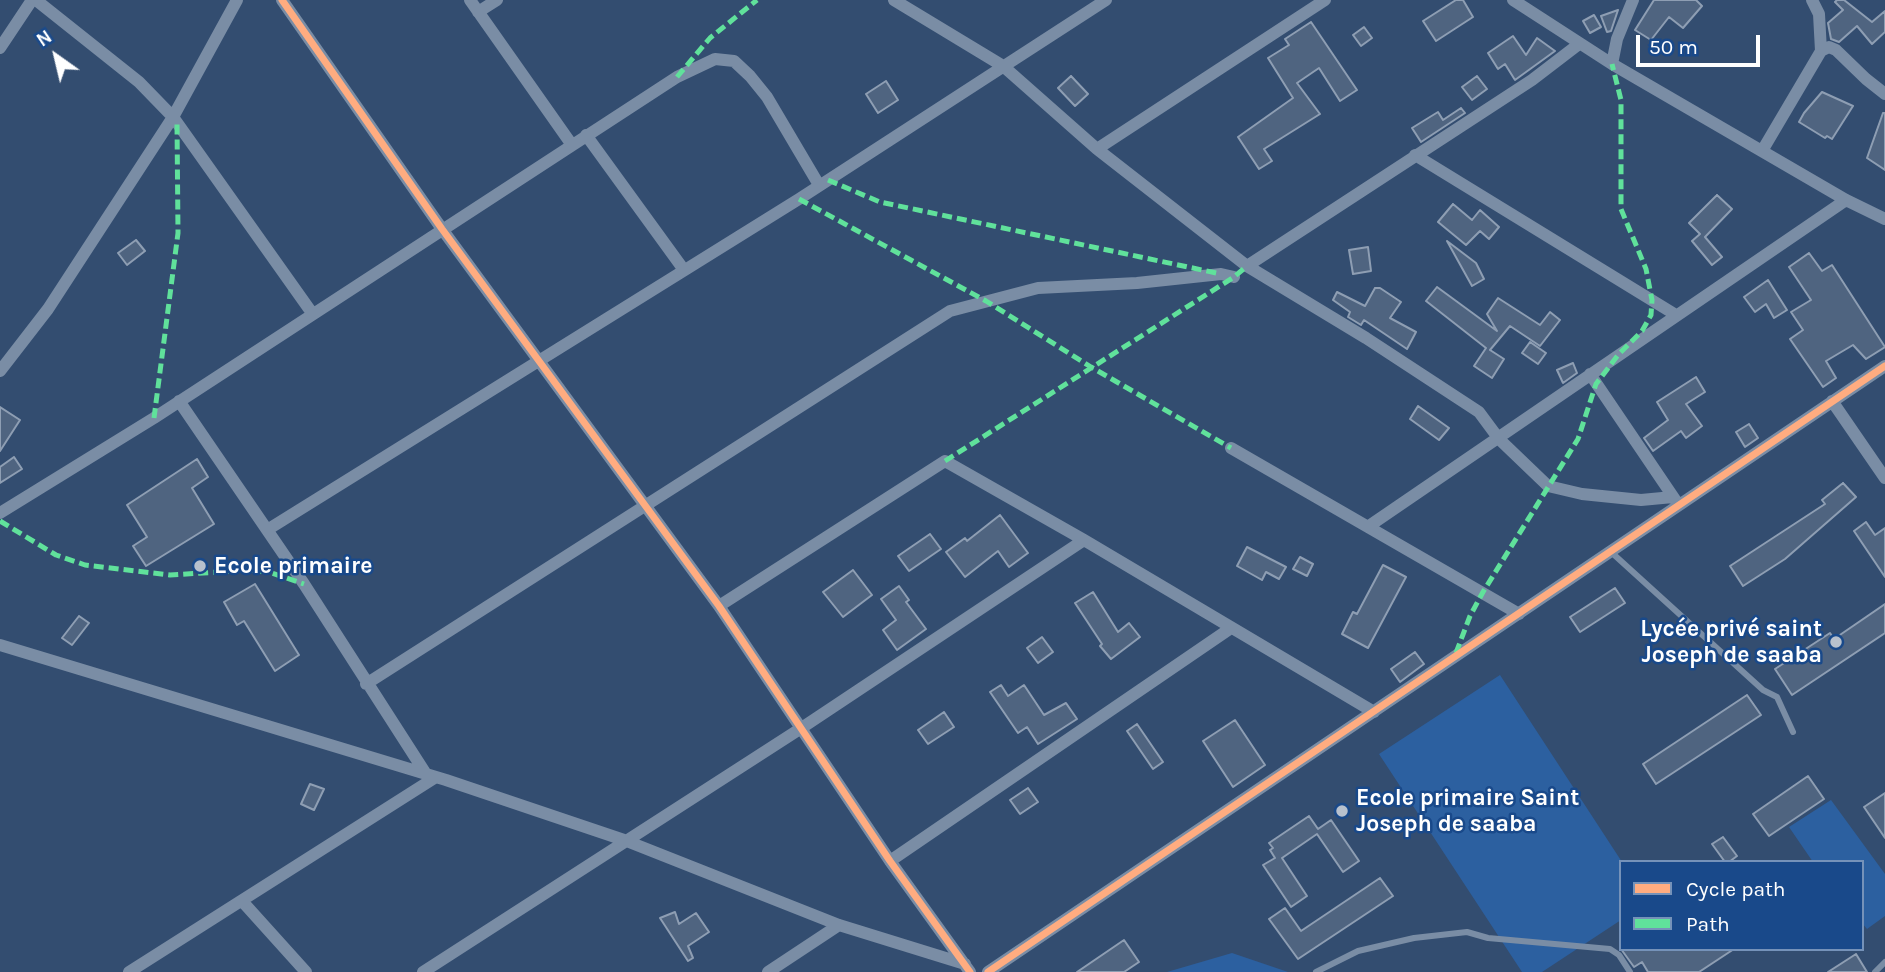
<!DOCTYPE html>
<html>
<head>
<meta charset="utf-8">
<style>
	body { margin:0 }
	#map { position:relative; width:1885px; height:972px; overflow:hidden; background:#334d70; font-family:Karla,sans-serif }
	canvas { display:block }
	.legend { position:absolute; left:1619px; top:860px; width:245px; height:91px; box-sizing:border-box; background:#19498a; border:2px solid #7592b9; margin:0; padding:9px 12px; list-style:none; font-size:21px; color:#fff }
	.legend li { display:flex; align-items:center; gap:14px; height:35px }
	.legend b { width:35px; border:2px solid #7592b9 }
	.north { position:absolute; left:21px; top:21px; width:70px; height:70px; -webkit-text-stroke:5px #19498a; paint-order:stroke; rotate:326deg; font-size:19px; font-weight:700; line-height:28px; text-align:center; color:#fff }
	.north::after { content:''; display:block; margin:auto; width:24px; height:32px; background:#fff; clip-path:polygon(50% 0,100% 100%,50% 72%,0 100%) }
	.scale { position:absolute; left:1636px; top:35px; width:124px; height:32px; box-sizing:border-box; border:4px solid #fff; border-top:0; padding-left:9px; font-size:21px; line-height:24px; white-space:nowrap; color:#fff; -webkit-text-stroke:5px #19498a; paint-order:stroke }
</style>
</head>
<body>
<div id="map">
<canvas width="1885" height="972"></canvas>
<ul class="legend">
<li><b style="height:9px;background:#ffac80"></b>Cycle path</li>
<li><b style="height:9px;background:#60e19b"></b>Path</li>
</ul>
<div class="north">N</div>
<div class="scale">50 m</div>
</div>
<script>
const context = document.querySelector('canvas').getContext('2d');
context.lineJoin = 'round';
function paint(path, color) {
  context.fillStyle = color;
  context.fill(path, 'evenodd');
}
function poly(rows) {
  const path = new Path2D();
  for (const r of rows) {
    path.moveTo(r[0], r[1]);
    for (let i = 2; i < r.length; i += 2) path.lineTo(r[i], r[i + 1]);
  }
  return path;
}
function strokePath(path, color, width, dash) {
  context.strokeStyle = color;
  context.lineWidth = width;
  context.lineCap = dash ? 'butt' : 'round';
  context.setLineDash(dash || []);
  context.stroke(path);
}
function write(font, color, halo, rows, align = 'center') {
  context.font = font + ' Karla,sans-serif';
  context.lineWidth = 5;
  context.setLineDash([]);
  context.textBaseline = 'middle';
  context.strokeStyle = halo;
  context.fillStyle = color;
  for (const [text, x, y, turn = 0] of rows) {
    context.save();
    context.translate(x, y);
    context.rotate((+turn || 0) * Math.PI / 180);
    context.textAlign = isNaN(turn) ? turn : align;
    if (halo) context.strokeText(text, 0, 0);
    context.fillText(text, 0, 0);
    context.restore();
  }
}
const green = poly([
	[1500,675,1622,862,1621,920,1542,972,1522,972,1379,754],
	[1831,800,1885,874,1885,916,1867,929,1862,923,1862,862,1813,862,1789,827],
	[1232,953,1288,972,1167,972]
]);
const building = poly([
	[1456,0,1463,0,1473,17,1436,41,1423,21,1456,0],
	[1654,0,1696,0,1702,6,1683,28,1669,17,1651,40,1635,30,1654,0],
	[1837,0,1844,0,1872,22,1885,11,1885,32,1872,44,1857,26,1839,42,1831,39,1828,23,1843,10,1835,2,1837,0],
	[1618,10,1611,31,1607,32,1601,16,1618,10],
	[1594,15,1601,27,1590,33,1583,21,1594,15],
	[1311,22,1357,90,1340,101,1319,68,1297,83,1320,114,1264,149,1272,161,1259,169,1238,137,1293,98,1268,58,1289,45,1285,39,1311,22],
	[1364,27,1372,38,1361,46,1353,35,1364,27],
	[1513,36,1526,55,1537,38,1555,51,1515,80,1505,64,1498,69,1488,53,1513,36],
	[1071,76,1088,94,1075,106,1058,88,1071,76],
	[1477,76,1487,89,1472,100,1462,87,1477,76],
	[886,81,898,100,878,113,866,94,886,81],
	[1822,92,1853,106,1832,139,1827,136,1825,138,1799,122,1804,113,1822,92],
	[1461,108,1465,113,1421,142,1412,128,1438,112,1443,120,1461,108],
	[1883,113,1885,113,1885,170,1867,158,1883,113],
	[1717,195,1732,209,1705,237,1722,257,1712,265,1692,241,1700,234,1689,223,1717,195],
	[1453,204,1472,220,1480,210,1499,227,1489,239,1480,231,1466,245,1438,222,1453,204],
	[136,240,145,251,127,265,118,253,136,240],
	[1447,241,1476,263,1484,279,1472,286,1447,241],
	[1368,247,1371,271,1353,274,1349,250,1368,247],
	[1809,253,1822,271,1832,265,1885,347,1866,359,1853,345,1826,361,1836,378,1823,387,1790,339,1803,330,1791,312,1811,300,1789,267,1809,253],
	[1768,280,1787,310,1774,318,1766,304,1755,312,1744,297,1768,280],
	[1437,287,1497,331,1487,314,1498,298,1540,325,1550,312,1560,320,1540,346,1510,326,1490,350,1504,359,1492,378,1474,366,1486,348,1426,301,1437,287],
	[1375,288,1380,288,1401,302,1390,318,1416,332,1407,349,1364,320,1361,325,1348,317,1350,312,1333,300,1337,292,1365,306,1375,288],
	[1530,342,1546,353,1538,364,1522,353,1530,342],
	[1573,363,1577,373,1563,383,1557,370,1573,363],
	[1696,377,1705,392,1686,404,1702,426,1686,438,1681,431,1653,451,1644,438,1668,420,1657,402,1696,377],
	[1418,406,1449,428,1439,440,1410,419,1418,406],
	[0,407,20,420,0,451,0,407],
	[1749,424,1758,438,1745,447,1736,432,1749,424],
	[14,457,22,469,0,483,0,467,14,457],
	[197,459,208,477,192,488,214,524,146,566,133,546,147,537,127,505,197,459],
	[1843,483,1856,497,1785,559,1743,586,1730,566,1825,504,1822,500,1843,483],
	[1000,515,1028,553,1009,567,998,551,965,577,946,552,965,538,967,541,1000,515],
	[1866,522,1875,535,1885,528,1885,577,1854,531,1866,522],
	[930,534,941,549,909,571,898,556,930,534],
	[1247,547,1286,567,1279,579,1266,572,1262,580,1237,566,1247,547],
	[1300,557,1313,564,1307,576,1293,569,1300,557],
	[1383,565,1406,577,1368,648,1342,634,1353,612,1357,614,1383,565],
	[853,570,872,595,843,617,823,592,853,570],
	[255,584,299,655,275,671,244,621,237,625,224,602,255,584],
	[899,586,909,600,906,602,926,629,897,650,883,630,896,620,881,599,899,586],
	[1615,588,1625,603,1580,632,1570,617,1615,588],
	[1093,592,1118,632,1129,623,1140,637,1111,659,1100,646,1102,644,1075,603,1093,592],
	[1885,604,1885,633,1792,695,1775,669,1830,633,1834,639,1885,604],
	[79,616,89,623,72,645,62,638,79,616],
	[1042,637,1053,652,1038,663,1027,648,1042,637],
	[1415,652,1424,664,1400,682,1391,669,1415,652],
	[1001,685,1008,696,1024,685,1044,715,1066,703,1077,719,1038,744,1027,727,1018,733,990,692,1001,685],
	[1747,695,1761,715,1656,784,1643,764,1747,695],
	[944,712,954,727,928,744,918,730,944,712],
	[1235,720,1265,765,1233,787,1203,741,1235,720],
	[1137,724,1163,762,1153,769,1127,731,1137,724],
	[1808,776,1824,799,1769,836,1753,814,1808,776],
	[310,784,324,789,314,810,301,804,310,784],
	[1028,788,1038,802,1020,814,1010,800,1028,788],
	[1885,793,1885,838,1864,807,1885,793],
	[1309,816,1318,829,1331,820,1359,861,1343,872,1317,834,1282,858,1307,896,1291,907,1263,865,1275,858,1270,850,1273,848,1269,843,1309,816],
	[1723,837,1737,856,1729,862,1725,862,1712,844,1723,837],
	[1380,878,1393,896,1298,959,1269,919,1285,908,1301,931,1380,878],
	[675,912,679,924,696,913,709,932,688,946,693,958,688,961,660,918,675,912],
	[1124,940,1139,962,1124,972,1077,972,1124,940],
	[1621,949,1734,949,1699,972,1648,972,1642,962,1634,967,1621,949],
	[1856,954,1867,972,1828,972,1856,954]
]);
const service = poly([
	[1611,552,1763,690,1777,697,1793,732],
	[1316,972,1358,951,1414,938,1467,932,1488,938,1610,949,1619,955,1630,972],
	[1875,972,1885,962]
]);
const minor = poly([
	[36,0,139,82,173,117,312,313],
	[282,0,442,229,719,606,890,861,970,972],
	[470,0,572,145],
	[894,0,1003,66,1097,149,1247,266,1366,338,1479,412,1499,439,1548,486,1582,494,1641,500,1673,497],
	[1513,0,1612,64,1846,200,1885,219],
	[478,12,497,0],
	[0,48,32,0],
	[1821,51,1829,47,1836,50,1866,79,1885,94],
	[1612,64,1617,39,1633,0],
	[586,135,684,270],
	[1097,149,1325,0],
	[1762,151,1821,51,1819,14,1812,0],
	[1415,155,1676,315],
	[1247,266,1532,80,1579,44],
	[0,371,48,309,173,117,237,0],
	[1590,374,1676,501],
	[179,401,304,584,426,774],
	[1832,401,1885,478],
	[1231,448,1519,614],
	[0,513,154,418,677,77,715,59,734,61,750,76,767,97,819,185],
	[1369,526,1846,200],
	[267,530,799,199,1106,0],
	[719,606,945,461,1084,540,1374,712],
	[0,645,446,780,624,840,839,925,965,964],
	[366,684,950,311,1038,288,1137,283,1221,274,1234,277],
	[890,861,1231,628],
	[242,901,306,972],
	[129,972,436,777],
	[423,972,803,727,1084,540],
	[768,972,839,925],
	[988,972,1885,366]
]);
const quiet = poly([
	[677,77,710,38,757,0],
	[828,180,880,202,1221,274],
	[799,199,986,301,1091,367,1231,448],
	[154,418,178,233,177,122],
	[945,461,1234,277,1247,266],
	[0,521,56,555,85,565,170,575,252,570,272,573,304,584],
	[1456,653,1470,616,1483,592,1578,439,1596,384,1618,355,1642,331,1651,315,1652,300,1646,269,1621,209,1621,100,1612,64]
]);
const cycleway = poly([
	[282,0,442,229,719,606,890,861,970,972],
	[988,972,1885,366]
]);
const markers = [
	[200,566,7,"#b8c1cd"],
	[1836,642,7,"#b8c1cd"],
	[1342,811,7,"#b8c1cd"]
];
const poiNames = [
	["Ecole primaire",214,566],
	["Lycée privé saint",1822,629,"right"],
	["Joseph de saaba",1822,655,"right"],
	["Ecole primaire Saint",1356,798],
	["Joseph de saaba",1356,824]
];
paint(green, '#2c60a0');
paint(building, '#4f6480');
strokePath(building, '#8e9eb3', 2);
strokePath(service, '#7a8da5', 6);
strokePath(minor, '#7a8da5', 12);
strokePath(quiet, '#60e19b', 5, [10, 5]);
strokePath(cycleway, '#ffac80', 7);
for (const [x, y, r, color] of markers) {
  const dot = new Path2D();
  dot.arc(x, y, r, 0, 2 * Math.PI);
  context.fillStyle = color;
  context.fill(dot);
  strokePath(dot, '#19498a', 2.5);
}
write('bold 23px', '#fff', '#19498a', poiNames, 'left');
</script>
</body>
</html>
